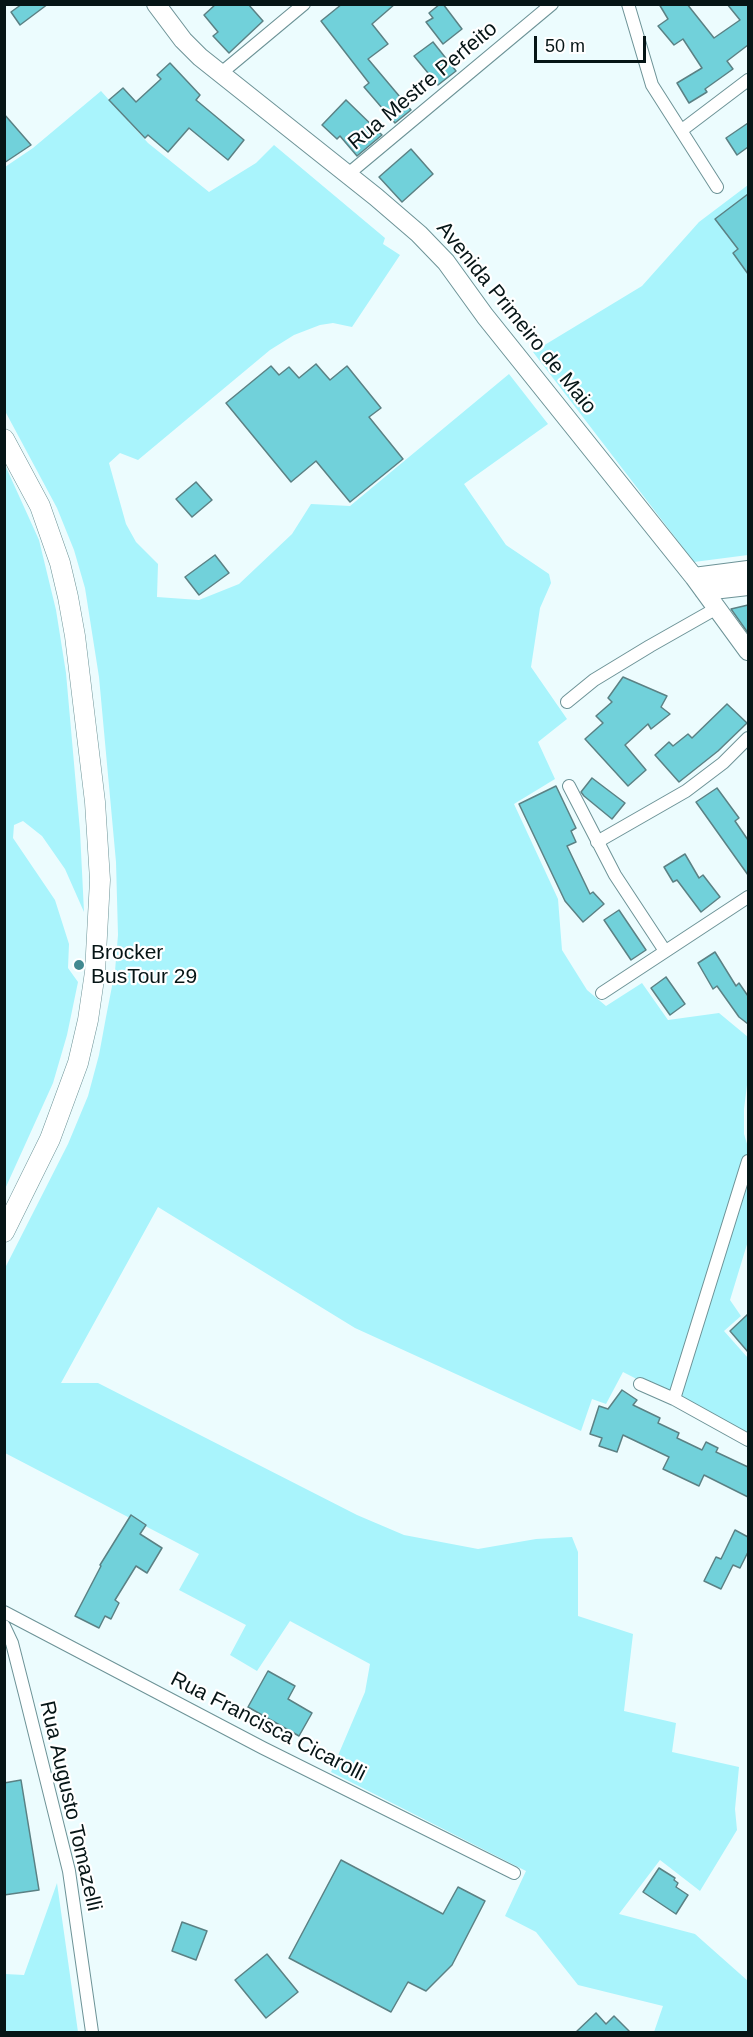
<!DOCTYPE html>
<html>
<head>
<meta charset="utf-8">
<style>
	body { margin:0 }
	#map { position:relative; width:753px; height:2037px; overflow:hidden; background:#ecfcfe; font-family:Helvetica,sans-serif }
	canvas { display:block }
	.frame { position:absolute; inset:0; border:6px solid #061516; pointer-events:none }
	.scale { position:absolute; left:534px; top:36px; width:112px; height:27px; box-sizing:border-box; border:3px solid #061516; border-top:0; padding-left:8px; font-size:18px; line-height:21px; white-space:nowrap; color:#061516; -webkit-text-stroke:4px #fff; paint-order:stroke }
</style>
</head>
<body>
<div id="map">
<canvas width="753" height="2037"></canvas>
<div class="frame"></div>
<div class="scale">50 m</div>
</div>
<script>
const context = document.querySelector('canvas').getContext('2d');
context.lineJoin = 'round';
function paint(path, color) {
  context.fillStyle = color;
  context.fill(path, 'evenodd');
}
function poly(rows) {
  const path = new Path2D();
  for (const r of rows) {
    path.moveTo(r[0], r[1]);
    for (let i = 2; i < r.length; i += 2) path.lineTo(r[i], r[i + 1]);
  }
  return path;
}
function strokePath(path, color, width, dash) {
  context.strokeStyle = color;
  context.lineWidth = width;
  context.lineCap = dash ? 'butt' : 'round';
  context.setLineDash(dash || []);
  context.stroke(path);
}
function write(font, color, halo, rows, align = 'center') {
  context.font = font + ' Helvetica,sans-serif';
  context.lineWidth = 4.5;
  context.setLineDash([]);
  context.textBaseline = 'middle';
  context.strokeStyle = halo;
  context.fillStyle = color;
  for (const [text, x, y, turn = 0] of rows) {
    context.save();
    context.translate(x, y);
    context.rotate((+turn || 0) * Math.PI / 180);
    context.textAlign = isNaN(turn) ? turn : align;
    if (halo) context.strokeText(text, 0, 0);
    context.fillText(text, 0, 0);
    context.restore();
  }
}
const green = poly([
	[101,91,148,143,209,192,256,163,274,145,385,238,383,244,400,255,352,327,333,323,320,325,294,335,270,350,138,460,120,453,109,463,126,524,136,542,158,564,157,597,199,600,239,584,292,534,311,504,350,506,509,374,548,424,464,484,506,545,549,574,551,583,540,608,531,667,567,719,538,742,555,779,514,804,558,899,562,950,587,990,606,1006,642,983,668,1020,719,1013,748,1037,748,1077,744,1109,744,1134,748,1147,748,1241,730,1300,741,1316,724,1331,748,1358,748,1436,623,1372,606,1404,592,1399,581,1431,355,1328,158,1207,61,1383,98,1383,357,1515,404,1535,478,1549,536,1539,572,1537,578,1552,578,1616,633,1634,624,1711,676,1723,672,1752,739,1767,735,1809,737,1830,700,1891,660,1860,619,1914,695,1934,748,1981,748,2032,654,2032,663,2006,578,1985,536,1932,505,1916,526,1871,331,1772,365,1692,370,1664,290,1621,257,1671,230,1655,246,1625,179,1590,199,1554,5,1453,4,1270,68,1144,88,1096,99,1055,106,1017,115,971,118,935,116,862,99,677,85,588,74,550,57,508,5,411,5,167,33,148],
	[748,185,748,555,694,562,533,352,642,286,699,222],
	[5,465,39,540,56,610,66,673,80,831,84,912,65,869,42,836,23,821,14,825,13,838,55,900,69,944,68,968,78,982,67,1035,53,1083,5,1189],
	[57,1883,78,2032,5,2032,5,1974,24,1975]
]);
const building = poly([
	[22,4,48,4,20,25,11,12,22,4],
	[216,4,248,4,263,21,229,53,213,36,218,32,204,15,216,4],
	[342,4,395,4,372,24,388,44,368,59,411,110,395,123,364,87,369,83,321,21,342,4],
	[440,4,443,4,462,29,443,44,426,22,433,18,429,13,440,4],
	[659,4,687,4,714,38,740,20,727,4,748,4,748,45,727,61,733,69,705,89,707,92,689,103,677,83,702,68,683,39,674,45,658,26,668,19,659,4],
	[433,42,456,71,438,85,414,56,433,42],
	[170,63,200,95,196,100,244,140,228,160,189,128,168,152,148,135,145,138,109,100,123,88,136,102,161,79,157,75,170,63],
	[346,100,382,135,357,156,340,136,337,139,322,125,346,100],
	[4,114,31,145,4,163,4,114],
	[748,123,748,147,737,155,726,138,748,123],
	[411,149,433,174,402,202,379,177,411,149],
	[748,194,748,274,733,253,738,249,715,219,748,194],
	[316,364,330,380,347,366,381,408,369,417,403,459,350,502,316,461,291,482,226,403,271,366,279,375,289,367,299,378,316,364],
	[196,482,212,500,192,517,176,499,196,482],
	[215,555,229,573,199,595,185,577,215,555],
	[748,605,748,633,731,609,748,605],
	[623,677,667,696,661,707,670,714,651,729,648,724,625,745,646,770,628,786,585,739,603,723,596,716,612,702,608,698,623,677],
	[727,704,747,723,718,751,679,782,655,755,669,742,673,746,688,734,692,738,727,704],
	[592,778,625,803,612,819,584,796,581,792,592,778],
	[556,786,576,828,571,831,576,842,567,846,590,894,593,892,604,904,583,922,565,901,519,804,556,786],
	[717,788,739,818,735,821,748,840,748,875,696,802,717,788],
	[685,854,699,878,703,875,720,897,701,912,677,880,673,882,664,867,685,854],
	[619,910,646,950,631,960,604,920,619,910],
	[715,952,736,986,739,983,748,996,748,1024,739,1017,717,986,713,989,698,963,715,952],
	[666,977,685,1004,670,1015,651,988,666,977],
	[748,1314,748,1352,730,1331,748,1314],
	[622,1390,637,1400,633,1405,660,1418,658,1423,679,1433,677,1438,702,1450,706,1442,718,1448,716,1452,748,1467,748,1497,704,1475,699,1486,663,1469,669,1457,623,1435,617,1452,599,1446,602,1438,590,1434,599,1406,608,1409,622,1390],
	[131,1515,146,1525,140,1534,162,1548,147,1573,136,1566,115,1600,119,1603,111,1619,105,1616,99,1628,75,1616,101,1566,100,1565,131,1515],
	[735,1530,748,1537,748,1552,740,1568,733,1565,721,1589,704,1581,716,1557,721,1559,735,1530],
	[268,1671,295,1686,288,1699,312,1713,299,1736,248,1707,268,1671],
	[21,1780,39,1890,4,1895,4,1783,21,1780],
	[341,1860,443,1914,458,1887,485,1901,452,1965,426,1991,408,1982,391,2012,289,1958,341,1860],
	[659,1868,675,1878,674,1880,678,1883,676,1887,688,1895,676,1914,643,1892,659,1868],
	[182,1922,207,1931,196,1960,172,1951,182,1922],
	[267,1954,298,1992,266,2018,235,1980,267,1954],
	[596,2013,606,2024,614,2016,630,2032,576,2032,596,2013]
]);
const street = poly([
	[628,4,652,85,717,187],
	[220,74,304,4],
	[682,130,748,80],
	[347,175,552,4],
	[567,702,594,680,650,646,717,608],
	[569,786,615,875,665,951],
	[597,842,686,791,723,763,748,738],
	[602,993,748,897],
	[640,1384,674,1399,748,1440],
	[674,1399,748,1161],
	[4,1612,263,1748,514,1873],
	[4,1626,12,1643,26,1698,69,1871,92,2032]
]);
const secondary = poly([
	[156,4,183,40,200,57,376,197,419,234,446,262,485,316,694,577,748,651],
	[694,577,748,570],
	[704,591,748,586]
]);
const primary = poly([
	[4,439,40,506,60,563,68,597,75,636,95,802,100,880,95,972,88,1020,78,1063,50,1139,4,1232]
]);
const markers = [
	[79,965,6,"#428990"]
];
const streetNames = [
	["Rua Mestre Perfeito",423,86,-40],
	["Avenida Primeiro de Maio",516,318,51],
	["Rua Francisca Cicarolli",268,1727,27],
	["Rua Augusto Tomazelli",70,1806,77]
];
const poiNames = [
	["Brocker",91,953],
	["BusTour 29",91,977]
];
paint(green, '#a9f4fc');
paint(building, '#71d1da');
strokePath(building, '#5b8184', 1.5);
strokePath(street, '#6d9397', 14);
strokePath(secondary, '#6d9397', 20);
strokePath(primary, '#6d9397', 21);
strokePath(street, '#fff', 12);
strokePath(secondary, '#fff', 18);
strokePath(primary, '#fff', 20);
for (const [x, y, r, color] of markers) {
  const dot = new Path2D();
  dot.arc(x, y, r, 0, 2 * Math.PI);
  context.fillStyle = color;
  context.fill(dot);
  strokePath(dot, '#fff', 2);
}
write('21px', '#061516', '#fff', streetNames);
write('21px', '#061516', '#fff', poiNames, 'left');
</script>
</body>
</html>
